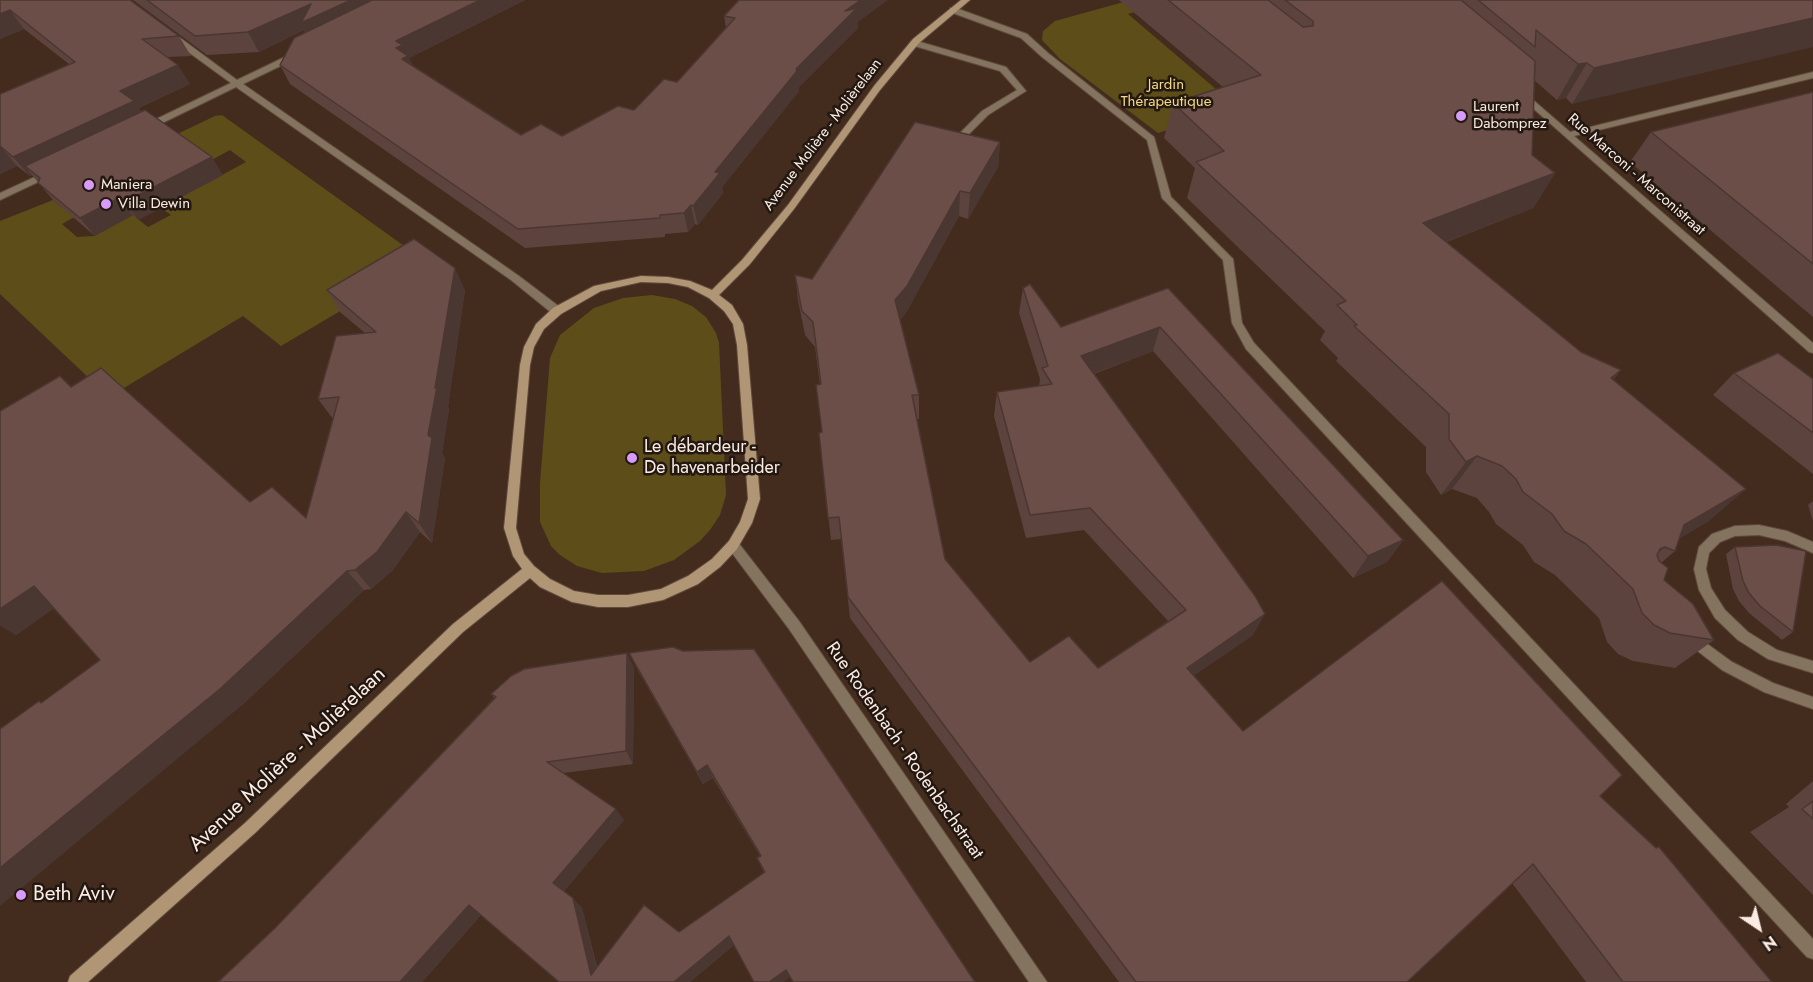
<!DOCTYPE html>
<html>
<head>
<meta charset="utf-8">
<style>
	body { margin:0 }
	#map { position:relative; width:1813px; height:982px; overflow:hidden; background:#432c1e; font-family:Jost,sans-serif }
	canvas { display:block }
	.north { position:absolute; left:1729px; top:898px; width:60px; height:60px; -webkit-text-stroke:4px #221811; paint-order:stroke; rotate:145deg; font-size:16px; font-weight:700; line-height:24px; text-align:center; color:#fbebe2 }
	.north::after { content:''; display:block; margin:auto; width:21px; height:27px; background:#fbebe2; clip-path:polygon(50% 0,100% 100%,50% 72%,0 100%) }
</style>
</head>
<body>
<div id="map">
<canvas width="1813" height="982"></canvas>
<div class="north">N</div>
</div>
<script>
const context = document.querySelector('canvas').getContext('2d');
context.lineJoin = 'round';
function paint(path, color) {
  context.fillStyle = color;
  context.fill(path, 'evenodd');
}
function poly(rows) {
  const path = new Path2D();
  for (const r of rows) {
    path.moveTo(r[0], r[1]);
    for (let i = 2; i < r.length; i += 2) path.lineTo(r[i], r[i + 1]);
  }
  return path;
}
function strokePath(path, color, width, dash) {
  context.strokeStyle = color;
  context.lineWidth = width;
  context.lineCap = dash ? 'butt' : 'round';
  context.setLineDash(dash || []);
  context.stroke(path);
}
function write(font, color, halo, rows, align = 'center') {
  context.font = font + ' Jost,sans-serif';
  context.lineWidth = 5;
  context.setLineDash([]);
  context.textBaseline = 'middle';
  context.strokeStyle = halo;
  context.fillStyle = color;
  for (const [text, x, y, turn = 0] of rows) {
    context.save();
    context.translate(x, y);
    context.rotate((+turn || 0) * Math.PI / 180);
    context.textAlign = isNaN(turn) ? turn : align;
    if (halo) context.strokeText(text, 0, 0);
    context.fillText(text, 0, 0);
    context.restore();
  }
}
const green = poly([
	[1131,0,1155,6,1128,14,1237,107,1158,133,1060,59,1042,40,1043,31,1055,21],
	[222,115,425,261,281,346,243,316,109,397,0,294,0,221,53,200,61,207,78,215,62,224,77,237,94,236,133,215,148,227,171,215,161,208,246,162,230,150,206,163,171,137,215,116],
	[652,295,675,299,692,306,706,317,716,333,719,343,726,495,720,515,710,530,700,541,674,560,644,571,602,573,577,566,560,555,551,546,540,522,540,483,550,358,560,335,594,308,623,298]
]);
const lane = poly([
	[950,8,956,8,1027,34,1048,53,1154,137,1171,197,1233,259,1242,323,1254,343,1813,939,1813,959,1807,957,1246,349,1232,323,1223,260,1162,198,1147,140,1042,57,1021,38,950,12,950,8],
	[911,41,917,41,1006,67,1026,91,988,115,963,140,957,140,957,136,982,111,1017,90,1000,71,911,45,911,41],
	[1759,525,1787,531,1813,542,1813,553,1785,541,1759,535,1735,536,1720,542,1709,553,1706,569,1711,588,1725,610,1748,632,1777,650,1813,661,1813,673,1768,659,1738,640,1715,618,1699,590,1694,569,1699,547,1712,534,1735,526,1759,525],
	[1691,632,1732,662,1773,683,1813,697,1813,709,1764,692,1722,670,1686,642,1684,638,1686,634,1691,632]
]);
const street = poly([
	[169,34,175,34,237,80,291,54,297,54,297,58,243,84,519,276,561,308,562,311,561,314,553,314,511,280,236,87,150,129,144,129,144,125,231,83,169,38,169,34],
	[1813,72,1813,78,1574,136,1813,343,1813,353,1809,352,1518,95,1525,93,1570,132,1813,72],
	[50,170,53,171,53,175,0,200,0,193,50,170],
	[733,540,737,541,799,621,1047,982,1029,982,789,629,729,549,727,545,729,541,733,540]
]);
const secondary = poly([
	[961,0,970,0,919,43,880,90,794,209,750,264,719,295,732,305,743,324,747,345,760,499,752,523,737,549,720,567,698,584,663,600,628,607,598,607,572,602,540,587,530,578,463,632,255,833,88,982,68,982,70,976,245,823,453,624,522,569,513,556,504,528,520,365,524,347,536,324,553,308,594,286,641,276,668,277,690,281,712,290,742,260,788,205,874,86,913,39,961,0],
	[641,282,668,283,688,287,709,298,724,311,733,324,737,345,748,499,740,522,729,541,712,559,688,576,661,589,628,595,598,595,574,591,550,579,534,566,524,554,516,528,530,365,534,347,544,329,561,314,601,291,641,282]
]);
const wall = poly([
	[0,0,179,36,191,56,168,57,190,84,139,108,141,112,223,175,138,220,133,215,95,236,53,200,32,175,30,176,17,166,0,174,0,94,69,64,24,29,0,39],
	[133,0,525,0,409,58,413,66,521,135,562,136,634,110,677,82,726,28,724,16,858,22,858,28,799,87,799,91,722,187,723,193,698,225,695,224,688,232,665,234,665,237,525,248,290,84,280,65,305,32,304,30,259,52,207,55],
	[1119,0,1813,0,1572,104,1566,98,1557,100,1534,80,1532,155,1555,173,1533,208,1447,242,1581,352,1621,370,1613,380,1709,521,1679,538,1675,551,1661,563,1664,580,1714,640,1675,668,1633,661,1618,654,1607,642,1599,618,1555,575,1534,562,1523,545,1496,524,1489,512,1477,498,1452,489,1441,495,1426,472,1426,447,1336,361,1338,358,1320,340,1325,331,1187,198,1195,168,1164,138,1173,103,1223,87],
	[1813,92,1813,317,1630,162,1651,132],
	[1000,142,998,167,968,219,959,216,907,311,900,320,919,395,919,419,917,419,945,559,1030,662,1098,668,1168,621,1084,530,1026,538,994,416,997,392,1039,386,1040,379,1019,313,1023,288,1061,327,1168,288,1403,540,1387,562,1353,578,1153,351,1094,374,1253,635,1193,676,1243,731,1600,796,1772,982,1586,982,1512,883,1407,982,1119,982,850,618,841,539,831,540,819,433,822,432,820,385,815,347,805,335,798,300,795,275,812,279],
	[327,290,465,290,448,406,449,409,442,453,445,458,432,543,420,532,392,571,371,589,364,590,241,706,42,703,100,660,54,608,16,635,0,625,0,411,71,387,250,502,306,518,333,419,318,399,365,333,340,312],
	[1734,373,1813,379,1813,474,1713,395],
	[1813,501,1813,521,1808,505],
	[1735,547,1793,632,1782,640,1749,613,1739,601,1733,589,1726,554],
	[629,653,975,982,792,982,790,977,783,982,754,982,734,945,690,982,559,982,481,915,422,982,218,982,275,928,494,698,491,694,634,667,633,764,564,773,624,820,564,891,582,908,597,967,679,932,764,873,757,858,760,856,713,778,703,784,636,667],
	[1813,781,1813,895,1750,832,1789,807,1786,804]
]);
const shadedWall = poly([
	[351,0,400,0,311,42,304,30,259,52,248,32,311,4],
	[480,0,525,0,409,58,417,75,410,78,396,48,396,41],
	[861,0,888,0,858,22,858,28,799,87,799,91,722,187,723,193,698,225,693,206,715,172,796,69,845,11],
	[10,10,24,29,0,39,0,14],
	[1813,18,1813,47,1572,104,1594,68],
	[1587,63,1566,98,1557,100,1578,64],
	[178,65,190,84,139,108,147,120,25,166,32,175,30,176,13,157,120,91],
	[1000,142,998,167,968,219,970,193],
	[0,146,17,166,0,174],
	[212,157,223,175,138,220,125,202],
	[1555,173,1533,208,1405,258,1423,223],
	[960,191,959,216,907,311,895,325,895,300],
	[119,198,133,215,95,236,80,218],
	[691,205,695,224,688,232,684,213],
	[455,268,465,290,448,406,449,409,442,453,445,458,432,543,419,523,428,435,435,388],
	[1160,327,1153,351,1076,380,1081,356],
	[1621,370,1592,404,1611,378],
	[1477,456,1452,489,1441,495,1466,462],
	[1746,489,1709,521,1662,549,1665,547,1630,578,1684,525],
	[406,512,420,532,392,571,371,589,355,570],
	[1403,540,1387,562,1353,578,1368,556],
	[347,571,364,590,241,706,0,906,0,868],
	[34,586,60,604,16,635,0,625,0,609],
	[1265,614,1253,635,1177,687,1187,668],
	[627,653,634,667,633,764,626,751],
	[707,765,713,778,703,784,697,772],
	[616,809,624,820,563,892,553,883],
	[573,898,582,908,600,982,591,975],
	[469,905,482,914,422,982,400,982],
	[729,936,735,944,690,982,674,982],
	[786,970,790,977,783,982,769,982]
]);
const building = poly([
	[0,0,130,0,179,36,142,39,178,65,120,91,134,101,13,157,0,146,0,94,75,62,10,10,0,14,0,0],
	[147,0,351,0,301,23,311,4,248,32,195,36,147,0],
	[372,0,480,0,396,41,403,45,396,48,408,56,402,59,521,135,541,124,562,136,618,106,634,110,664,79,677,82,735,18,724,16,739,0,861,0,845,11,857,8,796,69,797,71,715,172,720,173,693,206,691,205,684,213,660,215,660,218,518,229,280,65,294,38,372,0],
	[1168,0,1268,0,1303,27,1313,26,1313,21,1285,0,1461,0,1535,61,1532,155,1555,173,1423,223,1581,352,1621,370,1611,378,1746,489,1684,525,1675,551,1665,547,1660,549,1657,555,1659,561,1668,568,1664,580,1693,604,1714,640,1670,633,1654,625,1642,613,1633,589,1586,544,1564,531,1552,514,1523,492,1516,479,1502,466,1477,456,1466,462,1449,439,1449,414,1354,326,1357,325,1337,305,1346,301,1196,162,1224,151,1173,103,1261,75,1168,0],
	[1478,0,1813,0,1813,18,1594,68,1587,63,1578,64,1536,30,1535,47,1478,0],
	[1813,92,1813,264,1651,132,1813,92],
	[145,110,212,157,125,202,119,198,80,218,38,183,40,178,25,166,145,110],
	[915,122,1000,142,970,193,960,191,907,286,895,300,919,395,912,395,945,559,1030,662,1069,636,1098,668,1186,610,1090,508,1030,515,997,392,1052,384,1042,368,1048,366,1023,288,1030,284,1061,327,1168,288,1403,540,1368,556,1160,327,1081,356,1255,596,1265,614,1187,668,1243,731,1442,581,1622,775,1600,796,1656,848,1659,847,1772,982,1623,982,1533,864,1407,982,1136,982,848,597,839,517,828,518,819,433,822,432,816,385,821,384,813,322,802,311,795,275,812,279,915,122],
	[414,239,455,268,435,388,437,387,428,435,432,438,419,523,406,512,377,552,355,570,347,571,220,689,0,868,0,729,39,701,41,703,100,660,34,586,0,609,0,411,60,376,71,387,101,368,250,502,272,487,306,518,339,397,318,399,336,336,376,332,327,290,414,239],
	[1778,353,1813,379,1813,433,1734,373,1778,353],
	[1776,545,1806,551,1793,632,1760,606,1749,593,1743,581,1735,547,1776,545],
	[673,647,683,651,754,649,975,982,793,982,786,970,769,982,754,982,729,936,674,982,559,982,469,905,400,982,218,982,275,928,496,697,491,694,511,676,524,669,627,653,626,751,547,762,616,809,553,883,573,898,591,975,644,905,679,932,765,872,757,858,761,856,707,765,697,772,629,653,673,647],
	[1813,801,1813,819,1802,809,1813,801]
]);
const markers = [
	[1461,116,6,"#d79bf9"],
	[89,185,6,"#d79bf9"],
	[106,204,6,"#d79bf9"],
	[632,458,6,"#d79bf9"],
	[21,895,6,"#d79bf9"]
];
const farParknames = [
	["Jardin",1166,85],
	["Thérapeutique",1166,102]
];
const farPoinames = [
	["Laurent",1473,107],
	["Dabomprez",1473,124],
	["Maniera",101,185],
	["Villa Dewin",118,204]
];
const farStreetnames = [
	["Avenue Molière - Molièrelaan",823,135,-53],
	["Rue Marconi - Marconistraat",1636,175,41]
];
const poiNames = [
	["Le débardeur -",644,448],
	["De havenarbeider",644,469]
];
const streetNames = [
	["Rue Rodenbach - Rodenbachstraat",904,751,55]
];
const nearStreetnames = [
	["Avenue Molière - Molièrelaan",288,760,-43]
];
const nearPoinames = [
	["Beth Aviv",33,895]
];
paint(green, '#5d4d19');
strokePath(lane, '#604b3d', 2);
strokePath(street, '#604b3d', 2);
strokePath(secondary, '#604b3d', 2);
paint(lane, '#84735e');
paint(street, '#84735e');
paint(secondary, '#b19676');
paint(wall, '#5c433d');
paint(shadedWall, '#4b3732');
paint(building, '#6b4e47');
strokePath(building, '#4b3732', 1.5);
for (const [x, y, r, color] of markers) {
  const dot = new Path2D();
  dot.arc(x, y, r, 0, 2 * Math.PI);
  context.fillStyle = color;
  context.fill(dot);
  strokePath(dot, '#221811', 2);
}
write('15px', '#f6da82', '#221811', farParknames);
write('15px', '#fbebe2', '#221811', farPoinames, 'left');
write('15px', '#fbebe2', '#221811', farStreetnames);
write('18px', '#fbebe2', '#221811', poiNames, 'left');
write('18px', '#fbebe2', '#221811', streetNames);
write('21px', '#fbebe2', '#221811', nearStreetnames);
write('21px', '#fbebe2', '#221811', nearPoinames, 'left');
</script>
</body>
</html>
